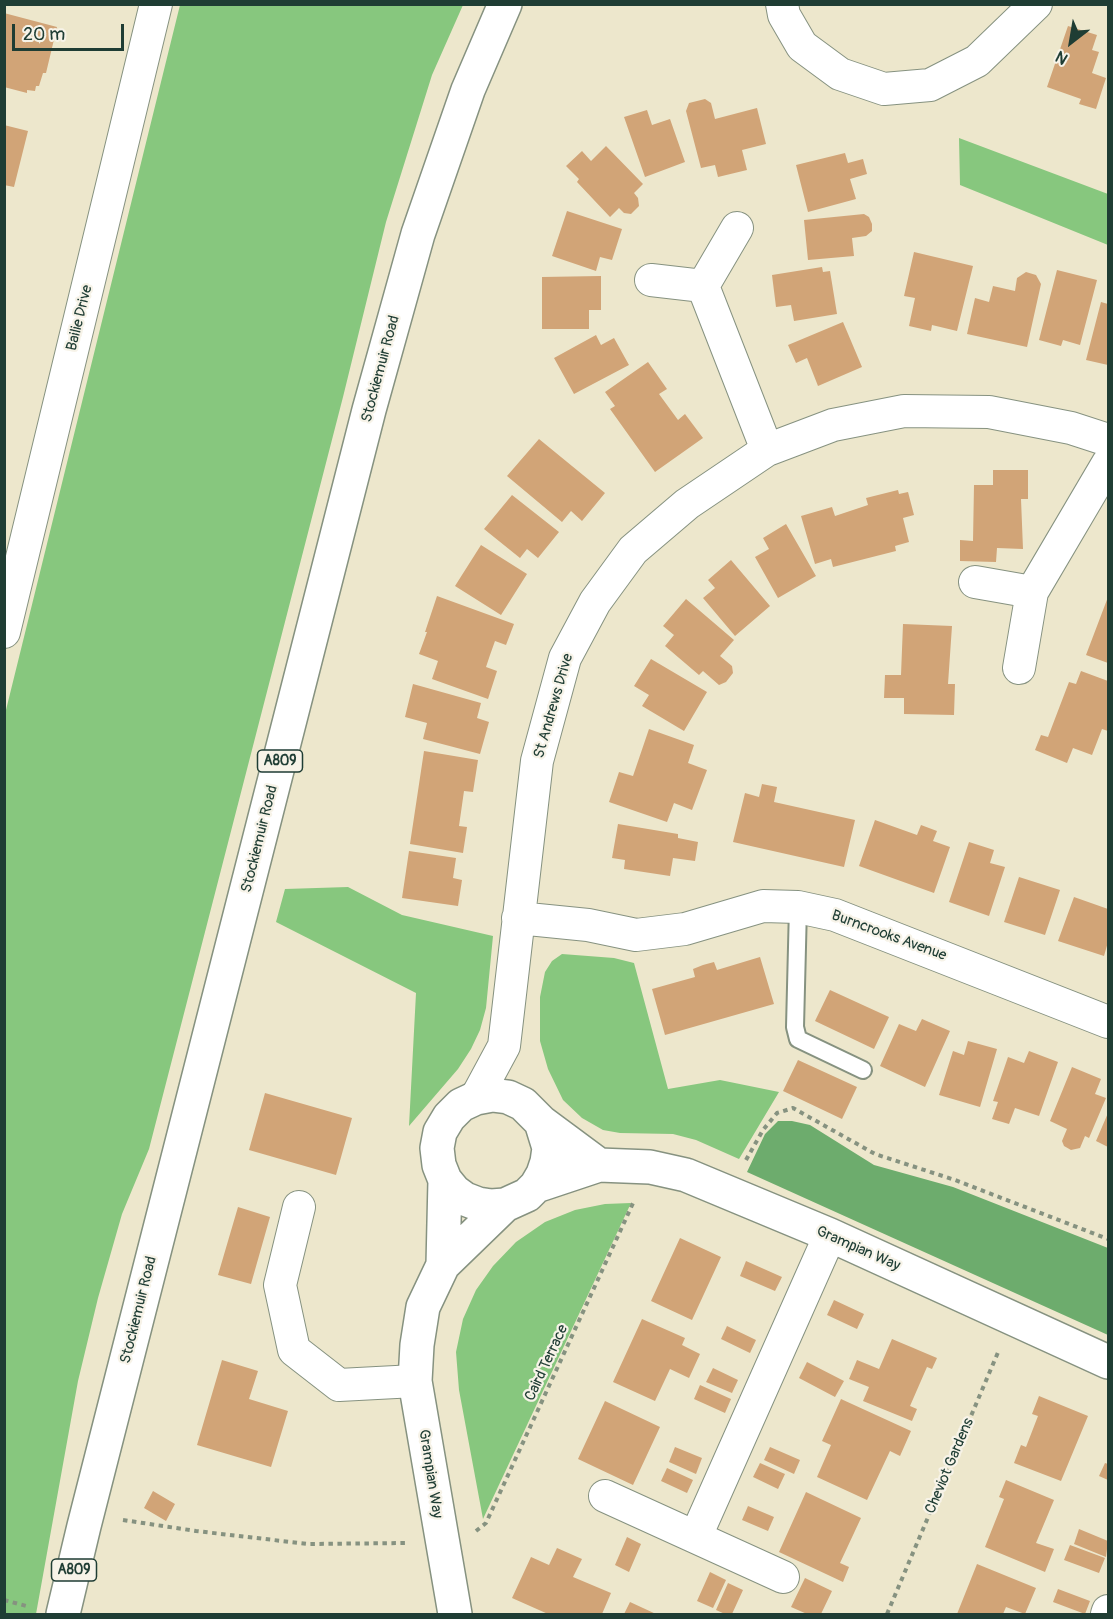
<!DOCTYPE html>
<html>
<head>
<meta charset="utf-8">
<style>
	body { margin:0 }
	#map { position:relative; width:1113px; height:1619px; overflow:hidden; background:#ede7cc; font-family:Pangolin,sans-serif }
	canvas { display:block }
	.frame { position:absolute; inset:0; border:6px solid #1f3d34; pointer-events:none }
	.north { position:absolute; left:1041px; top:12px; width:60px; height:60px; -webkit-text-stroke:4px #f7f3e8; paint-order:stroke; rotate:211deg; font-size:16px; font-weight:700; line-height:24px; text-align:center; color:#1f3d34 }
	.north::after { content:''; display:block; margin:auto; width:21px; height:27px; background:#1f3d34; clip-path:polygon(50% 0,100% 100%,50% 72%,0 100%) }
	.scale { position:absolute; left:12px; top:24px; width:112px; height:27px; box-sizing:border-box; border:3px solid #1f3d34; border-top:0; padding-left:8px; font-size:18px; line-height:21px; white-space:nowrap; color:#1f3d34; -webkit-text-stroke:4px #f7f3e8; paint-order:stroke }
</style>
</head>
<body>
<div id="map">
<canvas width="1113" height="1619"></canvas>
<div class="frame"></div>
<div class="north">N</div>
<div class="scale">20 m</div>
</div>
<script>
const context = document.querySelector('canvas').getContext('2d');
context.lineJoin = 'round';
function paint(path, color) {
  context.fillStyle = color;
  context.fill(path, 'evenodd');
}
function poly(rows) {
  const path = new Path2D();
  for (const r of rows) {
    path.moveTo(r[0], r[1]);
    for (let i = 2; i < r.length; i += 2) path.lineTo(r[i], r[i + 1]);
  }
  return path;
}
function strokePath(path, color, width, dash) {
  context.strokeStyle = color;
  context.lineWidth = width;
  context.lineCap = dash ? 'butt' : 'round';
  context.setLineDash(dash || []);
  context.stroke(path);
}
function write(font, color, halo, rows, align = 'center') {
  context.font = font + ' Pangolin,sans-serif';
  context.lineWidth = 4.5;
  context.setLineDash([]);
  context.textBaseline = 'middle';
  context.strokeStyle = halo;
  context.fillStyle = color;
  for (const [text, x, y, turn = 0] of rows) {
    context.save();
    context.translate(x, y);
    context.rotate((+turn || 0) * Math.PI / 180);
    context.textAlign = isNaN(turn) ? turn : align;
    if (halo) context.strokeText(text, 0, 0);
    context.fillText(text, 0, 0);
    context.restore();
  }
}
const green = poly([
	[180,5,463,5,432,75,386,222,343,397,149,1149,122,1214,98,1298,78,1381,36,1614,5,1614,5,714],
	[959,138,1108,194,1108,245,960,185],
	[348,887,402,915,493,936,486,1008,480,1030,471,1049,458,1069,409,1126,416,993,276,922,285,889],
	[562,954,614,958,634,963,668,1089,720,1080,779,1092,739,1159,696,1140,673,1134,620,1133,603,1130,582,1118,563,1100,548,1069,540,1041,540,997,545,972,552,961],
	[631,1203,483,1519,459,1390,456,1352,463,1319,476,1290,493,1266,516,1242,545,1222,575,1210,605,1204]
]);
const forest = poly([
	[778,1121,792,1121,810,1125,874,1165,953,1187,1108,1248,1108,1335,747,1172,765,1134]
]);
const building = poly([
	[4,13,57,27,46,73,43,73,39,86,36,86,35,91,27,90,27,93,4,87],
	[1068,26,1097,35,1092,50,1099,52,1092,73,1106,78,1096,109,1079,104,1081,99,1047,87],
	[705,99,711,103,715,119,757,108,766,144,742,150,747,170,718,177,715,165,701,168,686,111,689,103],
	[647,110,652,125,670,119,685,162,645,177,624,117],
	[4,125,28,131,14,187,4,185],
	[606,146,643,184,634,193,638,198,639,206,631,214,624,213,619,208,610,217,577,182,579,179,566,166,582,151,591,161],
	[845,153,848,163,863,159,867,174,850,179,856,199,808,212,796,165],
	[567,211,622,229,612,260,600,257,596,271,552,256],
	[864,214,869,217,872,224,872,231,866,236,852,238,854,256,808,260,804,220],
	[914,252,973,266,957,331,932,325,931,331,909,326,915,298,904,296],
	[822,267,823,272,830,271,837,314,794,321,791,305,776,307,772,275],
	[1057,270,1097,280,1080,345,1063,340,1061,346,1039,340],
	[1026,272,1036,275,1041,284,1027,347,967,334,975,298,989,302,993,286,1015,291,1017,278],
	[601,276,601,310,589,310,589,329,542,329,542,277],
	[1101,302,1108,304,1108,365,1086,360],
	[843,322,862,367,818,386,807,358,796,363,788,345],
	[596,335,601,345,614,338,629,365,574,394,554,358],
	[648,362,667,389,659,394,678,420,685,414,703,438,655,472,610,409,615,406,605,392],
	[539,439,605,493,582,521,571,511,562,522,507,476],
	[993,470,1028,470,1028,499,1021,499,1023,549,997,548,996,562,960,561,960,540,973,541,974,485,993,485],
	[898,490,899,494,908,492,914,515,903,518,909,542,895,546,896,551,833,567,831,559,815,564,801,516,832,507,835,516,868,505,866,498],
	[512,495,559,532,538,558,527,549,520,558,484,529],
	[786,524,816,576,778,598,755,557,769,549,763,538],
	[481,545,527,574,501,615,455,586],
	[731,560,770,606,735,636,703,598,715,588,708,580],
	[437,596,514,624,506,645,495,641,490,655,486,667,497,671,488,699,432,679,438,661,419,654,427,632,425,632],
	[1108,597,1108,663,1086,655],
	[686,599,734,640,720,656,732,666,733,673,726,682,719,685,703,671,699,675,665,646,674,635,663,626],
	[903,624,952,626,948,684,955,684,954,715,904,714,904,698,884,698,885,675,901,675],
	[651,659,707,692,684,731,642,706,649,695,634,686],
	[1081,671,1108,681,1108,731,1102,729,1092,755,1073,748,1067,763,1035,750,1041,735,1048,737,1069,682,1076,684],
	[413,684,481,703,477,718,489,722,480,754,423,739,427,723,405,717],
	[649,729,694,745,688,763,707,770,692,810,674,803,667,822,609,802,619,772,633,776],
	[424,751,478,760,473,792,464,791,459,826,467,827,463,853,410,844],
	[762,784,777,787,774,802,855,820,844,867,733,842,745,793,759,797],
	[875,820,917,835,921,825,937,831,933,841,950,847,934,893,859,866],
	[618,824,678,834,678,838,698,842,695,861,673,858,670,876,624,869,625,860,612,858],
	[969,842,994,850,990,863,1005,867,989,916,949,902],
	[409,851,456,858,453,878,462,880,458,906,402,898],
	[1019,877,1060,890,1045,935,1004,922],
	[1074,897,1108,909,1108,942,1104,956,1058,941],
	[760,957,774,1004,665,1035,652,989,695,977,693,969,703,965,714,962,717,970],
	[830,990,889,1017,874,1049,815,1021],
	[922,1019,950,1031,925,1087,880,1066,899,1024,916,1031],
	[968,1041,997,1049,980,1107,939,1095,953,1051,964,1055],
	[1029,1051,1058,1062,1039,1116,1015,1108,1009,1124,992,1119,998,1102,993,1101,1008,1057,1024,1063],
	[798,1060,857,1087,842,1119,783,1091],
	[1072,1067,1101,1079,1095,1094,1106,1098,1089,1138,1085,1136,1080,1148,1071,1150,1064,1146,1062,1141,1067,1129,1050,1121],
	[265,1093,352,1118,336,1175,249,1150],
	[1108,1113,1108,1147,1096,1141],
	[238,1207,270,1217,251,1284,218,1275],
	[680,1238,721,1257,692,1320,651,1301],
	[746,1261,782,1277,775,1291,740,1276],
	[834,1300,864,1314,857,1329,827,1315],
	[642,1319,685,1338,682,1345,700,1354,689,1378,670,1369,655,1401,613,1382],
	[727,1326,756,1340,750,1353,721,1339],
	[892,1339,937,1358,932,1369,927,1367,910,1406,917,1409,912,1421,863,1401,869,1387,849,1379,857,1360,879,1369],
	[222,1360,258,1371,249,1399,288,1411,271,1467,197,1445],
	[807,1362,844,1381,835,1397,799,1378],
	[713,1368,738,1380,732,1393,706,1382],
	[700,1385,731,1399,725,1413,694,1399],
	[1039,1396,1088,1416,1061,1481,1014,1463,1021,1445,1026,1447,1038,1416,1032,1414],
	[841,1399,911,1431,900,1456,890,1451,867,1500,817,1477,831,1445,822,1441],
	[605,1401,660,1427,633,1485,578,1459],
	[675,1447,702,1458,696,1474,669,1462],
	[770,1447,800,1460,794,1474,764,1460],
	[760,1463,785,1474,778,1489,753,1477],
	[1105,1463,1108,1464,1108,1480,1099,1476],
	[667,1468,693,1480,687,1493,661,1481],
	[1006,1480,1054,1500,1036,1543,1054,1549,1045,1572,985,1547,1004,1499,999,1497],
	[153,1491,175,1504,166,1521,144,1508],
	[806,1492,861,1518,840,1563,849,1567,843,1582,779,1552],
	[748,1506,774,1517,768,1531,742,1520],
	[1079,1529,1108,1541,1106,1557,1074,1544],
	[627,1537,641,1544,629,1572,615,1565],
	[1070,1545,1105,1558,1099,1573,1064,1560],
	[557,1548,582,1559,573,1577,611,1593,602,1614,548,1614,512,1598,531,1557,549,1565],
	[977,1564,1036,1588,1025,1614,1006,1607,1003,1614,957,1614],
	[710,1572,726,1580,713,1608,697,1601],
	[805,1578,832,1591,821,1614,807,1614,791,1607],
	[728,1583,743,1590,732,1614,725,1614,716,1610],
	[1058,1589,1090,1601,1085,1614,1053,1602],
	[630,1602,656,1614,624,1614]
]);
const path = poly([
	[746,1160,763,1130,777,1113,793,1108,875,1154,955,1180,1108,1239],
	[123,1520,196,1531,308,1544,408,1543],
	[476,1531,486,1523,634,1201],
	[4,1600,30,1607],
	[887,1614,999,1350]
]);
const service = poly([
	[798,907,795,1027,798,1039,863,1070]
]);
const minor = poly([
	[782,4,784,15,802,46,840,74,884,89,930,85,977,61,1036,4],
	[737,228,703,286,767,450],
	[651,280,703,286],
	[975,582,1032,592],
	[4,632,156,4],
	[1019,668,1032,592,1108,463],
	[518,918,588,925,636,935,685,929,763,906,798,907,835,915,1108,1022],
	[476,1098,504,1046,537,761,565,658,595,602,633,550,687,504,767,450,833,425,904,411,989,412,1071,428,1108,440],
	[299,1207,280,1285,294,1350,339,1385,415,1381],
	[605,1496,783,1577],
	[696,1536,830,1235],
	[1107,1614,1108,1611]
]);
const tertiary = poly([
	[541,1122,549,1148,547,1162,543,1174,536,1186,527,1195,505,1205,491,1206,478,1204,465,1199,454,1191,445,1180,439,1165,437,1148,440,1132,449,1117,461,1105,476,1098,492,1095,508,1097,523,1104,541,1122,599,1165],
	[536,1186,599,1165,650,1167,686,1175,830,1235,1108,1362],
	[443,1265,445,1180],
	[455,1614,415,1381,417,1345,423,1307,443,1265,505,1205]
]);
const primary = poly([
	[63,1614,84,1526,369,410,418,234,468,90,505,4]
]);
const shields = [
	[280,761,45],
	[74,1570,45]
];
const shieldNames = [
	["A809",280,761],
	["A809",74,1570]
];
const streetNames = [
	["Bailie Drive",80,318,-76],
	["Stockiemuir Road",381,369,-75],
	["St Andrews Drive",554,706,-74],
	["Stockiemuir Road",260,839,-76],
	["Burncrooks Avenue",889,936,20],
	["Grampian Way",858,1249,24],
	["Stockiemuir Road",139,1310,-76],
	["Caird Terrace",547,1363,-65],
	["Cheviot Gardens",950,1466,-67],
	["Grampian Way",430,1474,81]
];
paint(green, '#87c77e');
paint(forest, '#6dac6d');
paint(building, '#d1a477');
strokePath(service, '#869280', 20);
strokePath(minor, '#869280', 34);
strokePath(tertiary, '#869280', 36);
strokePath(primary, '#869280', 36);
strokePath(path, '#869280', 4, [4.5, 4.5]);
strokePath(service, '#fff', 16);
strokePath(minor, '#fff', 32);
strokePath(tertiary, '#fff', 33);
strokePath(primary, '#fff', 33);
for (const [x, y, w] of shields) {
  const box = new Path2D();
  box.roundRect(x - w / 2, y - 11, w, 22, 4.5);
  context.fillStyle = '#f7f3e8';
  context.fill(box);
  strokePath(box, '#1f3d34', 1.5);
}
write('bold 14px', '#1f3d34', null, shieldNames);
write('15px', '#1f3d34', '#f7f3e8', streetNames);
</script>
</body>
</html>
